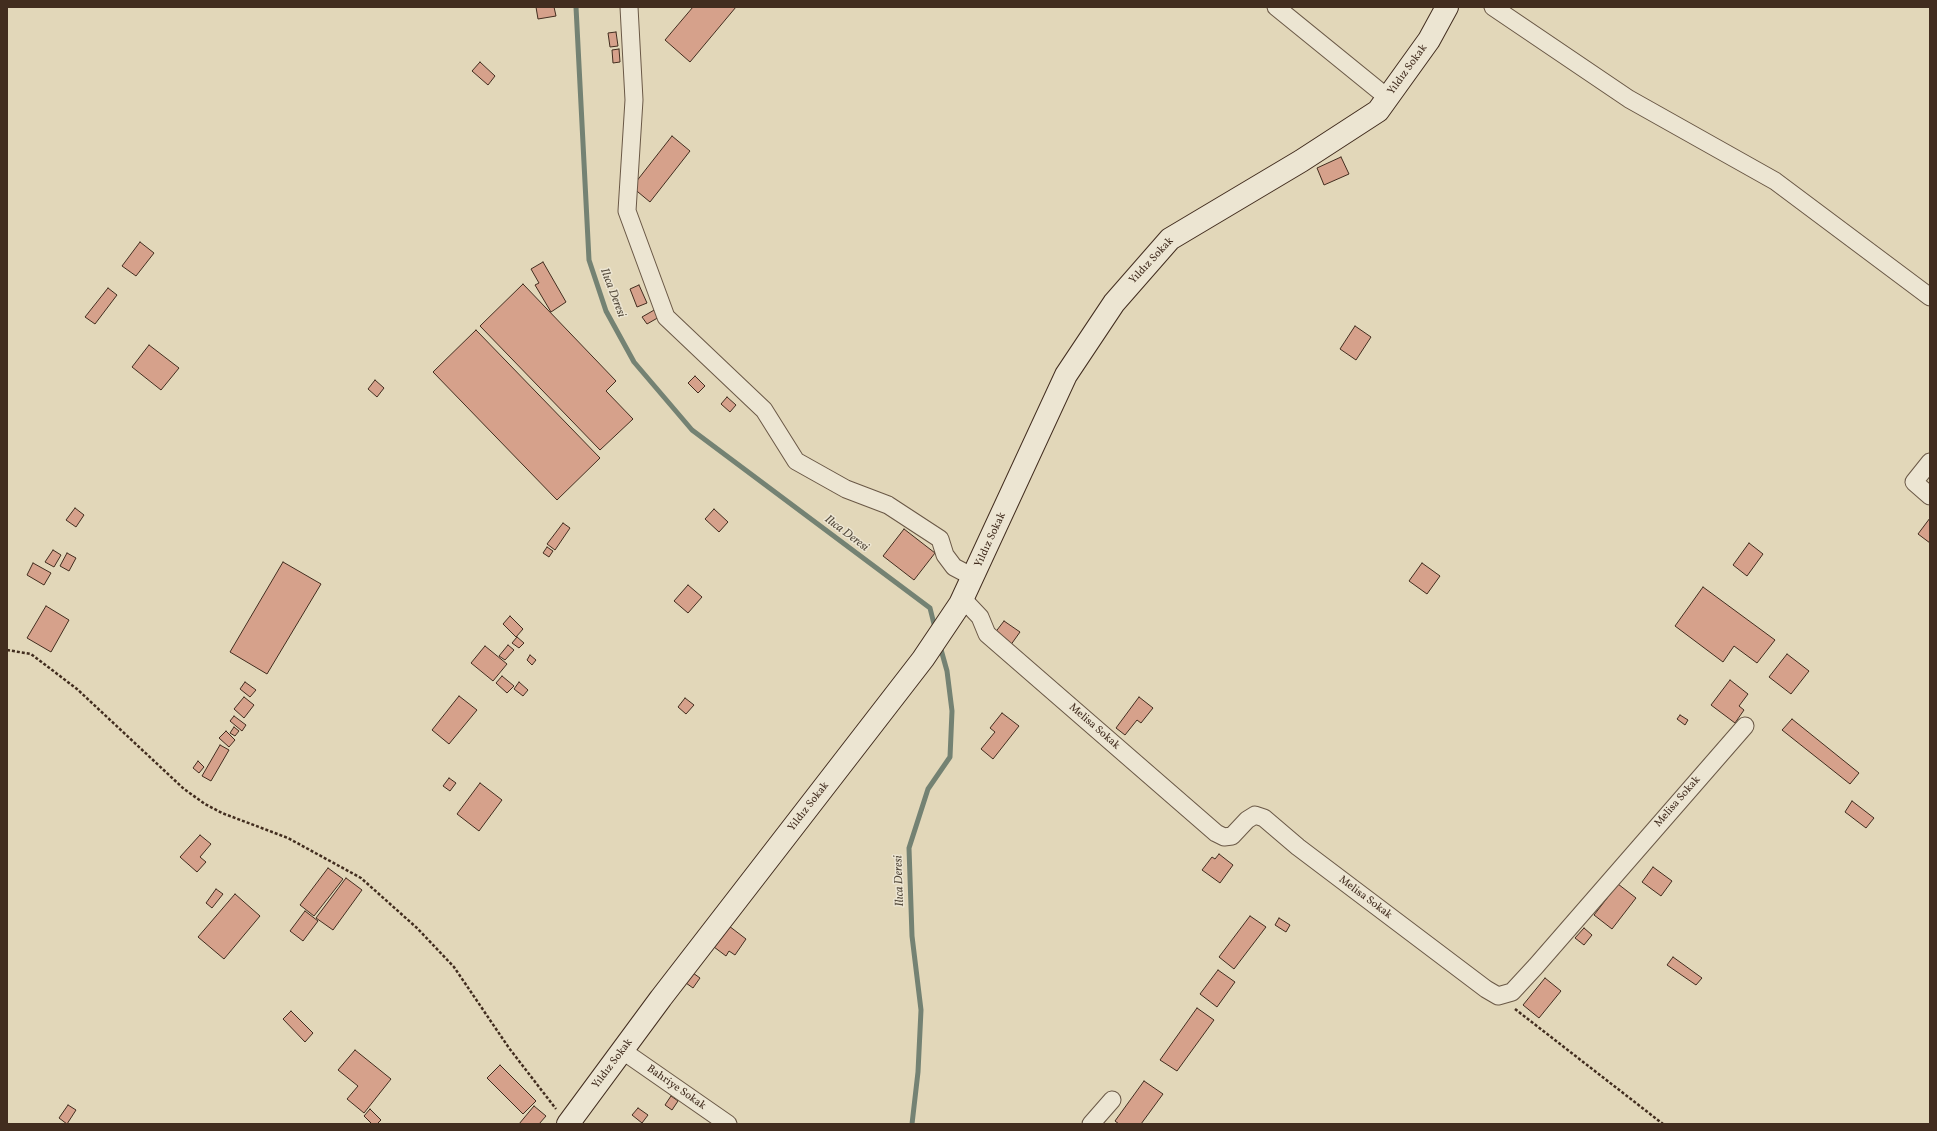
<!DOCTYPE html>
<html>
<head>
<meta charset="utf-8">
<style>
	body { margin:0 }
	#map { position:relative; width:1937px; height:1131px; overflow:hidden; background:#e2d7b9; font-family:Vollkorn,serif }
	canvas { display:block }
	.frame { position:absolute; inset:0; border:8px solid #422d1f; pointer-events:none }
</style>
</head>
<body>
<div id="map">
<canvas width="1937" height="1131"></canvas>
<div class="frame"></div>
</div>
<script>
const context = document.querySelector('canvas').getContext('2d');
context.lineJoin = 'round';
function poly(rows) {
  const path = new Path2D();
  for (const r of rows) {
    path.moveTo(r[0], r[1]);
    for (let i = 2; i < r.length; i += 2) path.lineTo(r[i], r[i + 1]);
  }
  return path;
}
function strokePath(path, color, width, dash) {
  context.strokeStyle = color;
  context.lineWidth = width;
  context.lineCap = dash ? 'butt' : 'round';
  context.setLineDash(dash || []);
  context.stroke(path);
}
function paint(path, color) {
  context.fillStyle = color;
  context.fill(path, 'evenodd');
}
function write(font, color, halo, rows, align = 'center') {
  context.font = font + ' Vollkorn,serif';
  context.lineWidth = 3;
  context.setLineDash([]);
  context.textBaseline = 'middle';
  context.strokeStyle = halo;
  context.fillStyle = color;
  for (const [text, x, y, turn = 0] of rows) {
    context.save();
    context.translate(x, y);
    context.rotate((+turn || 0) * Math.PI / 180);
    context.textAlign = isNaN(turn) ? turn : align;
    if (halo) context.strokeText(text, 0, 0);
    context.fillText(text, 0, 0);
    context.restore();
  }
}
const stream = poly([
	[576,7,589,260,606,311,634,362,692,430,930,608,935,628],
	[912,1124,918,1072,921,1010,912,936,909,848,928,789,950,757,952,711,947,671,940,646]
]);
const building = poly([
	[536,7,554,7,556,16,538,19,536,7],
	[693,7,736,7,690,62,665,40,693,7],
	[616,32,618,46,610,47,608,33,616,32],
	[619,49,620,62,613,63,612,50,619,49],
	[480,62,495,76,488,85,472,71,480,62],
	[672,136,690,151,650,202,632,187,672,136],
	[1341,157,1349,174,1324,185,1317,168,1341,157],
	[140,242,154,253,136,276,122,266,140,242],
	[543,262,566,302,551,312,535,285,539,283,531,269,543,262],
	[523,284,616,381,606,391,633,419,600,450,480,326,523,284],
	[639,285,647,303,637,307,630,289,639,285],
	[108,288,117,295,95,324,85,317,108,288],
	[656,309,661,316,647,324,642,317,656,309],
	[1355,326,1371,337,1356,360,1340,349,1355,326],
	[476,330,600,458,557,500,433,372,476,330],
	[149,345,179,368,161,390,132,367,149,345],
	[695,376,705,386,698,393,688,383,695,376],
	[375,380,384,388,377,397,368,389,375,380],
	[727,397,736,405,730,412,721,404,727,397],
	[75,508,84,515,76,527,66,520,75,508],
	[714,509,728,522,719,532,705,519,714,509],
	[1930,518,1930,543,1918,534,1930,518],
	[563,523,570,528,555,550,547,544,563,523],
	[904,529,935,553,914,580,883,556,904,529],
	[1749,543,1763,554,1747,576,1733,565,1749,543],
	[547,547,553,551,549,557,543,553,547,547],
	[53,550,61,555,54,567,45,562,53,550],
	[67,553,76,558,69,571,60,566,67,553],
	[283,562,321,584,267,674,230,652,283,562],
	[33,563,51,573,44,585,27,575,33,563],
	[1422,563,1440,576,1427,594,1409,581,1422,563],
	[688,585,702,597,688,613,674,601,688,585],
	[1703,587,1775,640,1757,663,1734,646,1723,662,1675,626,1703,587],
	[46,606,69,620,51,652,27,638,46,606],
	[510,616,523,629,516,637,503,624,510,616],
	[1004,621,1020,632,1010,646,994,634,1004,621],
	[517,637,524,643,519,648,512,643,517,637],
	[508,645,514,650,505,660,499,656,508,645],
	[485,646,507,664,493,681,471,663,485,646],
	[1787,654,1809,671,1791,694,1769,677,1787,654],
	[530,655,536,660,532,665,527,660,530,655],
	[502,676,514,686,507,693,496,683,502,676],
	[1730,680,1748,694,1739,706,1744,710,1735,723,1711,705,1730,680],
	[245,682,256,690,250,697,240,689,245,682],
	[519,682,528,690,523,696,514,689,519,682],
	[459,696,477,710,449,744,432,730,459,696],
	[244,697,254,705,244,718,234,709,244,697],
	[1139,697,1153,708,1141,723,1137,720,1125,735,1116,728,1139,697],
	[685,698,694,705,686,714,678,707,685,698],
	[1002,713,1019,726,993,759,981,749,995,732,990,728,1002,713],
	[1680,715,1688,720,1685,725,1677,719,1680,715],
	[234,716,246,725,242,731,230,721,234,716],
	[1792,719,1859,773,1850,784,1782,730,1792,719],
	[234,727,239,731,235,736,230,733,234,727],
	[226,731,235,740,229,747,219,738,226,731],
	[220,745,229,750,211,781,202,776,220,745],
	[198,761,204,767,199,773,193,768,198,761],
	[449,778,456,783,450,791,443,786,449,778],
	[480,783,502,800,479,831,457,814,480,783],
	[1852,801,1874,818,1866,828,1845,812,1852,801],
	[200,835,211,844,200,857,206,862,197,872,180,857,200,835],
	[1219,854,1233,865,1220,883,1202,870,1212,857,1215,859,1219,854],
	[1653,867,1672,881,1661,896,1642,882,1653,867],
	[328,868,343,879,314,916,300,905,328,868],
	[346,878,362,890,333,930,316,918,346,878],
	[1618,884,1636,898,1612,929,1594,915,1618,884],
	[216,889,223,894,212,908,206,903,216,889],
	[235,894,260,916,224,959,198,937,235,894],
	[305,911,318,921,303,941,290,931,305,911],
	[1250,916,1266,927,1234,969,1219,957,1250,916],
	[1279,918,1290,925,1286,932,1275,925,1279,918],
	[729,926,746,939,735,955,729,951,726,956,714,947,729,926],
	[1584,928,1592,935,1584,945,1575,938,1584,928],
	[1673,957,1702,978,1696,985,1667,965,1673,957],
	[1218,970,1235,982,1217,1007,1200,994,1218,970],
	[693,973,700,978,693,988,686,983,693,973],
	[1545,978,1561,991,1539,1018,1523,1005,1545,978],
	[1197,1008,1214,1020,1177,1071,1160,1060,1197,1008],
	[291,1011,313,1033,305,1042,283,1019,291,1011],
	[355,1050,391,1079,364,1113,347,1099,358,1086,338,1070,355,1050],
	[500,1065,536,1101,523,1114,487,1078,500,1065],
	[1144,1081,1163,1094,1141,1124,1119,1124,1115,1121,1144,1081],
	[671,1096,678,1101,672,1110,665,1105,671,1096],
	[68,1105,76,1110,67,1124,59,1118,68,1105],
	[534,1106,546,1116,539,1124,519,1124,534,1106],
	[638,1108,648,1115,642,1123,632,1115,638,1108],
	[370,1109,381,1120,377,1124,372,1124,364,1116,370,1109]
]);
const path = poly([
	[7,650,31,654,77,689,184,789,205,804,222,813,288,838,361,878,417,928,454,967,509,1048,556,1109],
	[1515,1009,1663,1124]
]);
const street = poly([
	[629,7,634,100,627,211,666,317,764,410,796,461,846,489,888,505,940,539,945,555,954,567,973,577],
	[1276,7,1388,98],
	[1493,7,1629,99,1775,181,1930,297],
	[1930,462,1914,482,1930,496],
	[963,599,980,617,987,634,1216,833,1224,837,1232,836,1247,820,1255,815,1264,818,1298,847,1486,989,1498,996,1512,992,1536,966,1745,726],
	[623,1051,728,1124],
	[1091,1124,1112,1100]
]);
const secondary = poly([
	[568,1124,661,998,923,659,960,604,1066,375,1114,303,1170,239,1301,161,1378,111,1429,40,1447,7]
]);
const streetNames = [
	["Yıldız Sokak",1408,70,-54],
	["Yıldız Sokak",1152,261,-47],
	["Yıldız Sokak",991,540,-65],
	["Melisa Sokak",1094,727,41],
	["Melisa Sokak",1678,802,-49],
	["Yıldız Sokak",809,807,-52],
	["Melisa Sokak",1365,898,37],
	["Yıldız Sokak",613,1064,-53],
	["Bahriye Sokak",676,1088,35]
];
const waterNames = [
	["Ilıca Deresi",612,293,69],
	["Ilıca Deresi",846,534,37],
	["Ilıca Deresi",900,881,-92]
];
strokePath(stream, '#748273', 5);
paint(building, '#d6a18b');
strokePath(building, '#422d1f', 1);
strokePath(street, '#6a5846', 19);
strokePath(secondary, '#422d1f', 24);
strokePath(path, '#422d1f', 2.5, [3, 2]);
strokePath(street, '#ece5d2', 17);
strokePath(secondary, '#ece5d2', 22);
write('11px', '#422d1f', '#ece5d2', streetNames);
write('italic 12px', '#53493b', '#ece5d2', waterNames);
</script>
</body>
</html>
